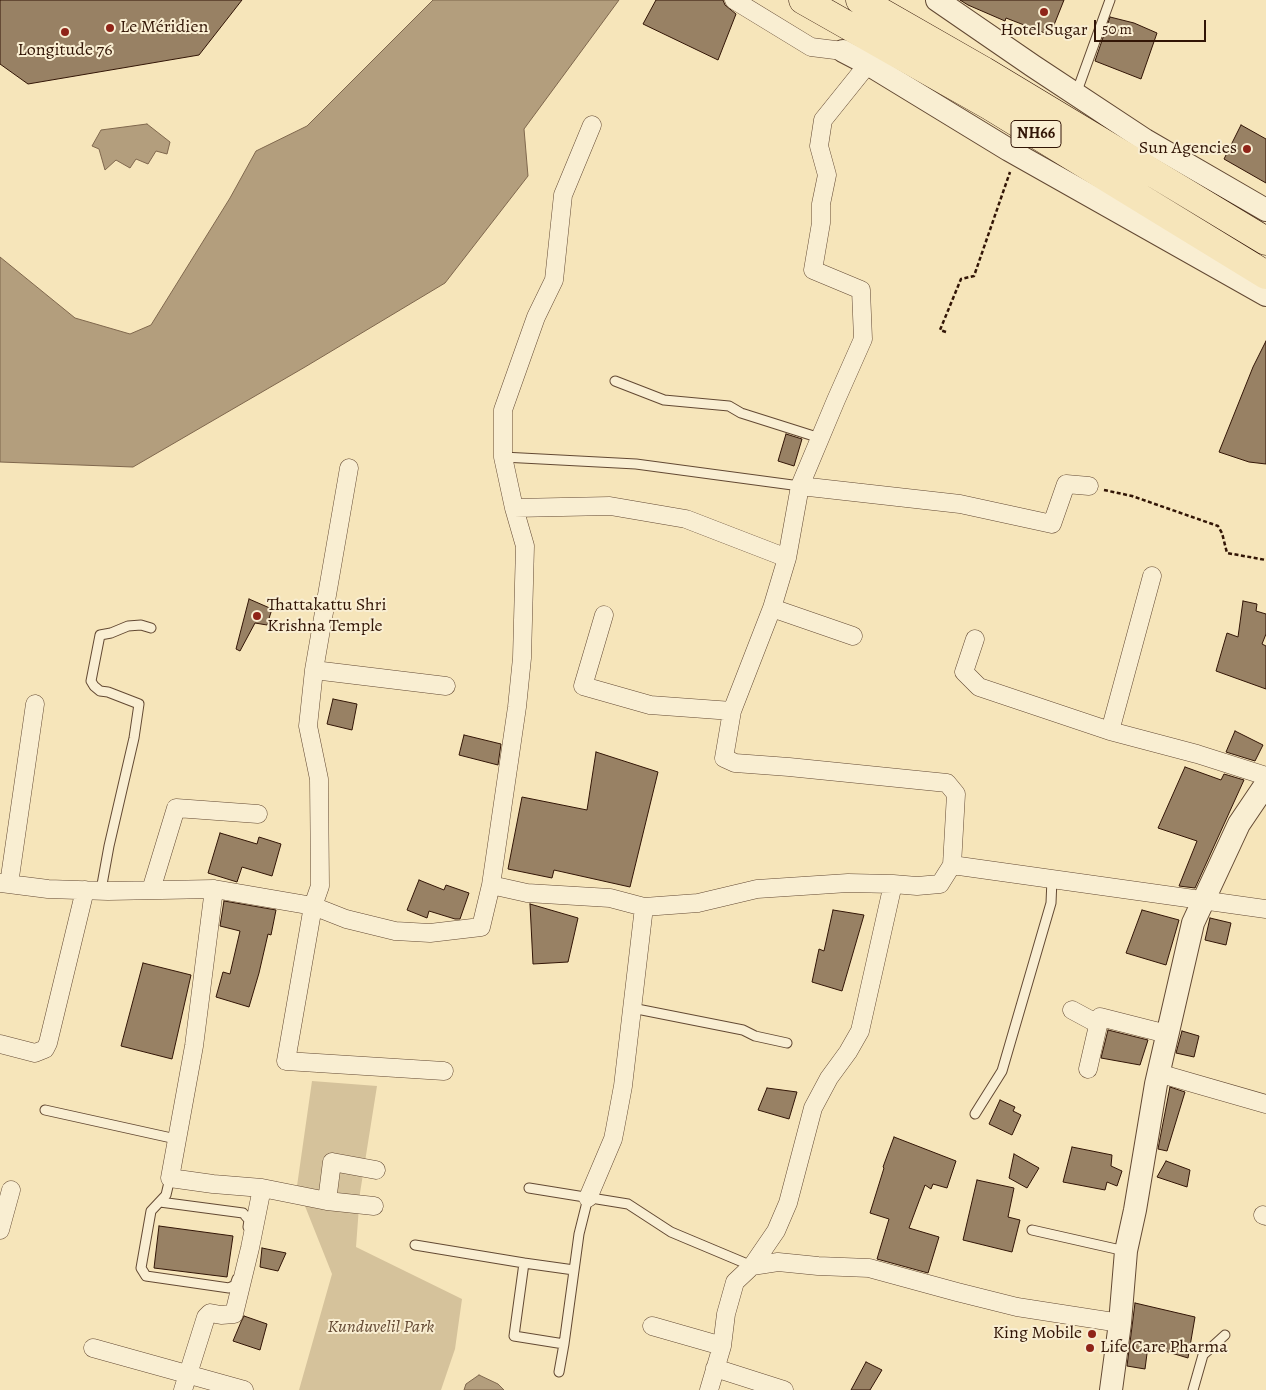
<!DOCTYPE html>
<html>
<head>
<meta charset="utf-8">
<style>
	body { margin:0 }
	#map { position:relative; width:1266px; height:1390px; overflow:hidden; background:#f6e5ba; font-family:Alegreya,serif }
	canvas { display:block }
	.scale { position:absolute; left:1094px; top:20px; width:112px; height:22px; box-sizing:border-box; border:2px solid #321506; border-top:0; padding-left:6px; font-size:15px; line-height:18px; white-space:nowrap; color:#321506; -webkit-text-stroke:4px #f9eed2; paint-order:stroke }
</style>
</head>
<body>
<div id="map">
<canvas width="1266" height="1390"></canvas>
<div class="scale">50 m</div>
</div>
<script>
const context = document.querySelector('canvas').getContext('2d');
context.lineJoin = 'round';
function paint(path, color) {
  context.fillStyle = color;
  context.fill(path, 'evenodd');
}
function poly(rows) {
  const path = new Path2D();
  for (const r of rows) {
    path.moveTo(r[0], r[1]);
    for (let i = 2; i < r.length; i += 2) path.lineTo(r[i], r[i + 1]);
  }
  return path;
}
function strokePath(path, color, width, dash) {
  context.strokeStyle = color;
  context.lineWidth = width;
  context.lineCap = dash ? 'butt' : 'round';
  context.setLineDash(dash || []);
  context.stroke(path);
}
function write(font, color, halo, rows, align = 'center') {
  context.font = font + ' Alegreya,serif';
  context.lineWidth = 4;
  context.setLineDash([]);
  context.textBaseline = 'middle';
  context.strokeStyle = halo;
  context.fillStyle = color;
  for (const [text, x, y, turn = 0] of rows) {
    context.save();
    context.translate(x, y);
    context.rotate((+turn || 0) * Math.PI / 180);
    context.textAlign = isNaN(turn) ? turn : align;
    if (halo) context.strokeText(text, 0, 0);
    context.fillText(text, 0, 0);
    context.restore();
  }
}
const green = poly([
	[312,1081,377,1086,360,1193,356,1247,462,1299,455,1349,441,1390,299,1390,332,1274,297,1186]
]);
const water = poly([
	[433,0,619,0,524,129,528,176,445,283,305,367,133,467,0,462,0,257,75,318,130,334,151,325,230,198,256,151,307,126,433,0],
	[147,124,170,142,167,154,156,151,148,164,136,159,130,168,116,160,105,170,99,149,92,146,101,130,147,124],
	[479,1375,498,1384,504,1390,464,1390,466,1384,479,1375]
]);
const building = poly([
	[0,0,242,0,199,55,28,84,0,64,0,0],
	[656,0,723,0,725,5,736,14,718,60,643,24,656,0],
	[960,0,1064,0,1050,35,1006,18,1005,21,968,5,960,0],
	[1110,17,1134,23,1157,33,1141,79,1095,61,1110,17],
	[1241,125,1266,139,1266,183,1224,159,1241,125],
	[1266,341,1266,464,1249,462,1219,452,1253,367,1266,341],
	[786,434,802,439,794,466,778,461,786,434],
	[249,599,272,609,267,625,255,623,240,651,236,649,249,599],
	[1243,601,1257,604,1256,611,1266,614,1266,634,1262,644,1266,646,1266,689,1216,671,1227,633,1238,637,1243,601],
	[333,699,357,704,352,730,327,724,333,699],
	[1235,731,1263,745,1255,761,1226,752,1235,731],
	[464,735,501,744,498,765,459,755,464,735],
	[596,752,658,772,630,887,554,870,552,878,508,869,522,797,587,810,596,752],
	[1185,767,1221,780,1224,774,1244,780,1195,888,1179,886,1197,841,1158,828,1185,767],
	[220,833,257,844,259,837,281,844,272,876,242,867,237,882,208,873,220,833],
	[419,880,444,890,446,885,469,893,460,919,455,919,429,911,427,918,407,910,419,880],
	[224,901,276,910,271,935,268,934,259,973,249,1007,216,997,223,972,230,974,240,931,220,926,224,901],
	[530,904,578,918,568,962,533,964,530,904],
	[833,910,864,915,842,991,812,982,819,949,824,951,833,910],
	[1142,910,1179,920,1166,965,1126,953,1142,910],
	[1210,918,1231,923,1226,945,1205,940,1210,918],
	[143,963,191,975,172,1059,121,1046,143,963],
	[1108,1030,1148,1040,1140,1065,1101,1058,1108,1030],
	[1182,1031,1199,1036,1194,1057,1176,1053,1182,1031],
	[1170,1087,1185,1092,1167,1151,1158,1149,1170,1087],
	[767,1088,797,1092,789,1119,758,1110,767,1088],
	[1000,1100,1015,1107,1013,1111,1021,1115,1012,1135,989,1124,1000,1100],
	[894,1137,956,1161,947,1188,933,1184,931,1189,925,1185,909,1228,939,1237,928,1273,877,1259,889,1219,870,1213,884,1168,883,1167,894,1137],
	[1072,1147,1112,1155,1111,1166,1122,1171,1117,1186,1107,1182,1105,1190,1063,1182,1072,1147],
	[1014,1154,1039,1168,1027,1188,1009,1178,1014,1154],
	[1166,1161,1190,1170,1187,1187,1157,1177,1166,1161],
	[977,1180,1014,1188,1008,1217,1020,1220,1012,1252,963,1240,977,1180],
	[159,1226,233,1236,227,1277,154,1268,159,1226],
	[262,1248,286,1253,278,1271,260,1267,262,1248],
	[1135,1303,1195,1317,1188,1358,1148,1346,1145,1369,1127,1366,1135,1303],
	[244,1316,267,1324,260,1350,233,1341,241,1322,244,1316],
	[866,1362,882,1370,870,1390,851,1390,866,1362]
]);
const path = poly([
	[946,332,940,330,961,279,974,276,1010,172],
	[1104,490,1132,496,1218,526,1222,533,1227,553,1266,560]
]);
const service = poly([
	[1076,94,1110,0],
	[615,381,664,400,729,406,741,413,820,438],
	[503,457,636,464,800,486],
	[101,890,109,846,134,738,139,704,108,692,100,691,94,686,91,681,100,635,111,633,128,626,141,625,151,628],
	[632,1008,743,1030,755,1036,787,1043],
	[45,1110,176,1139],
	[975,1114,1002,1071,1051,903,1052,879],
	[170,1178,166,1195,151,1211,141,1268,146,1276,229,1288,235,1285,237,1279],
	[529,1188,628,1204,671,1232,752,1266],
	[160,1202,243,1213,249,1220,248,1227],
	[1032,1230,1125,1251],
	[415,1245,524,1263,514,1336,564,1344],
	[524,1263,574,1270],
	[559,1372,564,1344,579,1234,588,1198],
	[1193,1390,1203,1355,1225,1335]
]);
const minor = poly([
	[734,0,811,47,843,51],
	[868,64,823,120,819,146,827,175,821,204,821,223,813,270,861,290,863,339,836,400,800,486,787,558,772,608,732,711,724,758,735,763,789,767,947,783,956,794,952,865,1266,909],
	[349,468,314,670,308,726,319,779,320,886,313,906,286,1061,444,1071],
	[800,486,960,504,1052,524,1066,484,1089,486],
	[514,508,610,506,686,519,787,558],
	[772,608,853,636],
	[604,615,583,686,650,705,732,711],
	[975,639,964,672,979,687,1110,731,1197,754,1266,776],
	[314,670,446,686],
	[1110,731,1152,576],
	[0,883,48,889,108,891,214,889,313,906,346,919,395,931,430,933,481,927,491,885,527,893,610,898,644,907,698,903,757,889,848,883,893,884,917,886,940,884,952,865],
	[9,884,35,704],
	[491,885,517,707,522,658,525,546,514,508,503,457,503,410,536,317,554,280,563,195,592,125],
	[151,890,176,808,258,814],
	[1072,1010,1098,1024],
	[0,1044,35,1053,45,1049,48,1043,85,890],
	[1088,1069,1100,1017,1167,1034],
	[1158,1073,1266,1104],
	[262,1188,327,1201,374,1206],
	[588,1198,613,1139,615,1129,623,1086,644,907],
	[327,1201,332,1162,376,1170],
	[1263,1215,1266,1216],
	[0,1230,11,1190],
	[752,1266,778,1262,818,1266,869,1268,957,1292,1017,1307,1120,1323],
	[652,1326,722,1346],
	[93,1348,244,1390],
	[715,1368,784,1390],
	[183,1390,206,1317,210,1313,221,1315,234,1314,250,1248,262,1188,213,1184,170,1178,194,1046,214,889],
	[709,1390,722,1346,726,1314,735,1282,752,1266,776,1231,788,1203,813,1108,829,1078,848,1052,860,1031,893,884]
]);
const tertiary = poly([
	[937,0,1033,66,1145,140,1266,210],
	[843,51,868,64,1009,150,1266,295],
	[1111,1390,1120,1323,1126,1251,1135,1210,1156,1084,1193,923,1239,824,1266,784]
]);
const trunk = poly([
	[803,0,990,106,1266,275],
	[860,0,984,71,1266,241]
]);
const markers = [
	[1044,12,5,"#8f2418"],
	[110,28,5,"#8f2418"],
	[65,32,5,"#8f2418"],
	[1247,149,5,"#8f2418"],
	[257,616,5,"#8f2418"],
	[1092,1334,5,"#8f2418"],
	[1090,1348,5,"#8f2418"]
];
const shields = [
	[1036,134,50]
];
const shieldNames = [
	["NH66",1036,134]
];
const poiNames = [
	["Le Méridien",120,28],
	["Hotel Sugar",1044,31,"center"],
	["Longitude 76",65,51,"center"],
	["Sun Agencies",1237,149,"right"],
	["Thattakattu Shri",267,606],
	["Krishna Temple",267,627],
	["King Mobile",1082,1334,"right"],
	["Life Care Pharma",1100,1348]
];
const parkNames = [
	["Kunduvelil Park",381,1328]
];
paint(green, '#d5c29b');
paint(water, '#b39e7d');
strokePath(water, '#7f674d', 1);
paint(building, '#988164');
strokePath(building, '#321506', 1);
strokePath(service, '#634933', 11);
strokePath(minor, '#634933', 19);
strokePath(tertiary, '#634933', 24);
strokePath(trunk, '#321506', 29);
strokePath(path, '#321506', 2.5, [4, 2.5]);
strokePath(service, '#f9eed2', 9);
strokePath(minor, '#f9eed2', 18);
strokePath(tertiary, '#f9eed2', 22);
strokePath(trunk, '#f6e5ba', 28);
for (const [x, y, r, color] of markers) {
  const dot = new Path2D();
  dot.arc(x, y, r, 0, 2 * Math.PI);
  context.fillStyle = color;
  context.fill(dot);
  strokePath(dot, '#f9eed2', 2);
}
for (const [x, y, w] of shields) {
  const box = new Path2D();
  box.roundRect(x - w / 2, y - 13.5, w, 27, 4);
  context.fillStyle = '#f9eed2';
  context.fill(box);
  strokePath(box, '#321506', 1);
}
write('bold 16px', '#321506', null, shieldNames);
write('18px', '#321506', '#f9eed2', poiNames, 'left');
write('italic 18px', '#634933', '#f9eed2', parkNames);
</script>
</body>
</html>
